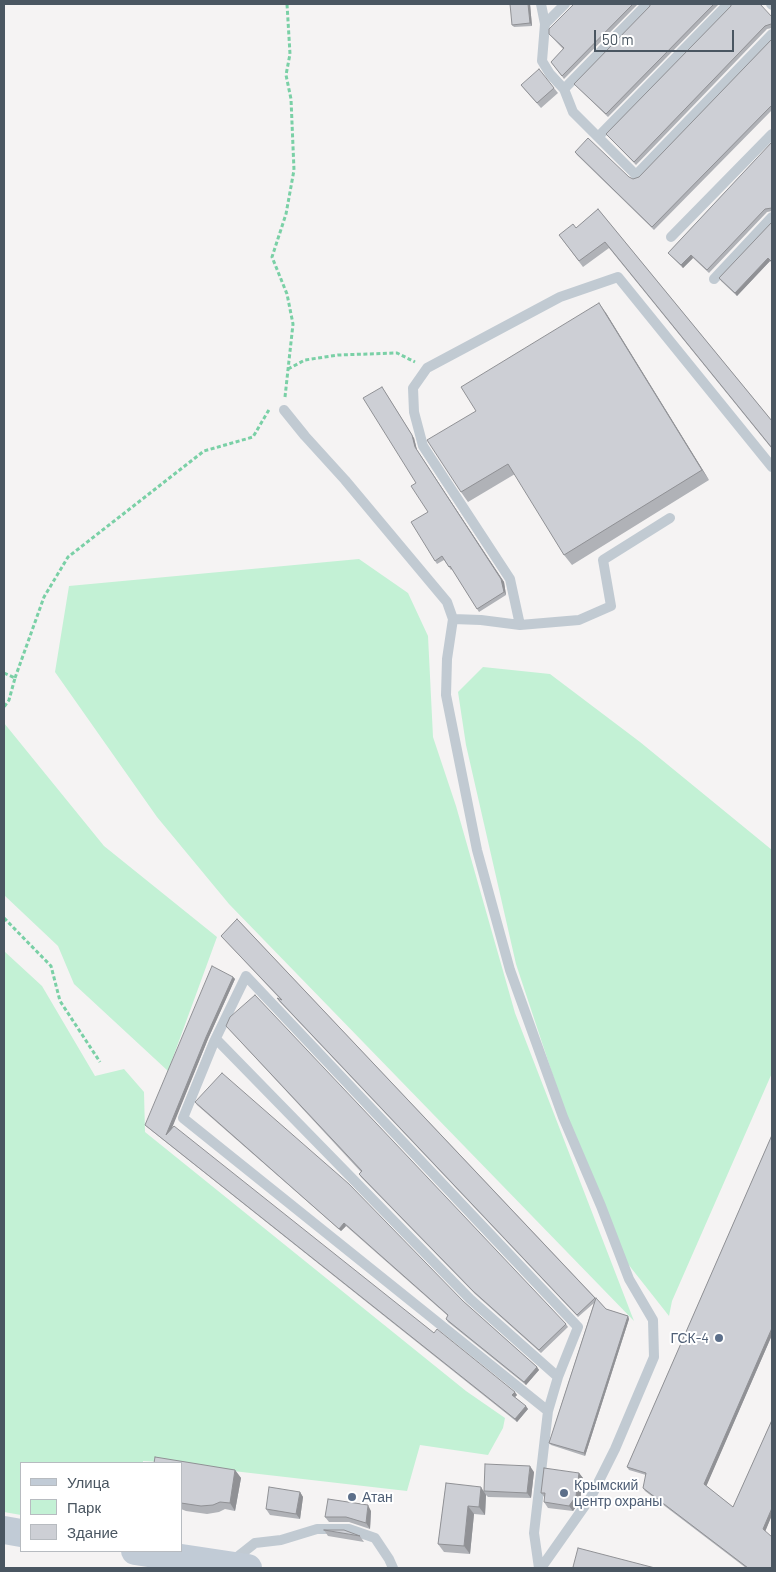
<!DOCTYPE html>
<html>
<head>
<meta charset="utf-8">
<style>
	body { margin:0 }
	#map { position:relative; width:776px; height:1572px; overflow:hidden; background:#f5f3f3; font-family:Barlow,sans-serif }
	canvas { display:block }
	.frame { position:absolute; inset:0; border:5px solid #4a5661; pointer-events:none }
	.legend { position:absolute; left:20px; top:1462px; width:162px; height:90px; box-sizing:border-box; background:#fff; border:1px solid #b7bbc0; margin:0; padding:6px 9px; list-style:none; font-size:15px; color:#4a5661 }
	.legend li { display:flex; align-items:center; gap:10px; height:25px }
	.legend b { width:25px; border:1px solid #b7bbc0 }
	.scale { position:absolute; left:594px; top:30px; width:140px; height:22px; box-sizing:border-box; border:2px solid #4a5661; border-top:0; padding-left:6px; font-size:15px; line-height:18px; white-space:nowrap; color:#4a5661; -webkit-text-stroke:4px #fff; paint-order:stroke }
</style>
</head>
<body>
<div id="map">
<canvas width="776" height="1572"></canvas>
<div class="frame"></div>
<ul class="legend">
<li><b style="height:6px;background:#c1cbd6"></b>Улица</li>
<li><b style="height:14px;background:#c3f1d5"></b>Парк</li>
<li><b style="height:14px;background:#cdcfd5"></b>Здание</li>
</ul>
<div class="scale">50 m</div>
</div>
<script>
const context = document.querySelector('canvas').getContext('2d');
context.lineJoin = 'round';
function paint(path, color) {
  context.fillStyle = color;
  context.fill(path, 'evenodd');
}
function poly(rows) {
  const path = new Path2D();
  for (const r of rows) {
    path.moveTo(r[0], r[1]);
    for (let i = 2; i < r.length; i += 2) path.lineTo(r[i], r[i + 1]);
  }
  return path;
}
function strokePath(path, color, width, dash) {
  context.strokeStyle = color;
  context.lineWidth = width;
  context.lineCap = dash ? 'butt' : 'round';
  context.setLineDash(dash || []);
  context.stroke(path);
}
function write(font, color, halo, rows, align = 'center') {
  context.font = font + ' Barlow,sans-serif';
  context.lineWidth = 4;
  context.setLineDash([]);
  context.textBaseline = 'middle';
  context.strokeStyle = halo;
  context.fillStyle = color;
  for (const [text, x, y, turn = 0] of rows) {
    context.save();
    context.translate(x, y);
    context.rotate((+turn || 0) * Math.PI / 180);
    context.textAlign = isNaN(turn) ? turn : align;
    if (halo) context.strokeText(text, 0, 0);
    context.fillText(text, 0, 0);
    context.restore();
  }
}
const green = poly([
	[359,559,408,593,428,636,433,737,456,806,515,1013,634,1321,229,904,157,817,55,672,69,586],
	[483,667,550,674,640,742,772,850,772,1073,672,1301,669,1316,628,1264,563,1106,516,964,466,745,458,692],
	[4,723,104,846,217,937,168,1071,74,984,58,946,4,895],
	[4,951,42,986,95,1076,124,1069,144,1092,145,1132,466,1391,505,1418,503,1428,488,1455,420,1445,407,1491,181,1465,181,1463,143,1461,143,1463,21,1463,21,1515,4,1512]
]);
const path = poly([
	[288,369,305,360,338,355,397,353,415,362],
	[285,397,293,324,287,294,272,257,286,214,294,170,291,99,286,75,290,54,287,4],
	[4,673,15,678,9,700,4,707],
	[15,678,44,597,68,557,204,451,253,437,270,408],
	[4,918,51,966,60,1001,100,1062]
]);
const lane = poly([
	[541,4,545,24],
	[565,4,545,24,542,61,550,74,564,89,573,112,636,175,772,34],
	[771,4,772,5],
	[564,89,647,4],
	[598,137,728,4],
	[671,237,772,134],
	[714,279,772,217],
	[284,410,305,436,345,480,447,602,453,619,447,659,446,695,477,850,510,970,563,1117,601,1206,629,1279,653,1320,654,1357,615,1449,591,1497,541,1568],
	[670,518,603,560,611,606,579,620,520,625,510,579,423,446,414,412,413,388,427,368,560,297,618,277,772,467],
	[453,619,481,620,520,625],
	[216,1039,470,1299,558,1377],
	[231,1562,255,1543,281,1540,317,1529,349,1529,375,1538,389,1559,393,1568],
	[539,1568,534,1533,548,1411,558,1377,578,1327,246,976,214,1042,183,1118,548,1411]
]);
const secondary = poly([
	[4,1530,21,1533],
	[135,1551,248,1568]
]);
const wall = poly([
	[530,4,532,26,514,27,512,25],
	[574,4,638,4,564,79,551,62,563,49,549,34],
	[650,4,719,4,608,117,576,86,574,84,650,6],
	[731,6,772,17,772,28,767,29,636,165,606,134],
	[772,39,772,110,654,230,577,155,575,152,633,179,639,177],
	[521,85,554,88,558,93,541,108,525,90],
	[772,142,772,211,767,212,709,273,693,258,683,268,668,253],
	[598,209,772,421,772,449,609,248,583,267,559,235,576,228],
	[772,222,772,263,770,261,737,296,721,281,719,278],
	[606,313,709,480,572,565,564,555,515,474,468,502,461,492,476,411],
	[414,438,417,450,504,582,506,595,479,612,452,569,451,570,444,560,437,564,435,561,428,512,416,483],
	[237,919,606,1309,628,1316,629,1319,585,1456,551,1445,549,1443,594,1303,578,1317,279,1001,277,998,281,1000,221,936],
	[233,977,235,979,208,1039,171,1129,434,1333,517,1395,515,1397,528,1409,517,1422,147,1127,145,1125],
	[226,1026,566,1324,568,1327,541,1353,475,1294,361,1177,359,1174,361,1172],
	[195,1102,463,1301,537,1367,539,1370,526,1385,448,1322,446,1319,448,1316,346,1226,341,1231,197,1105],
	[772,1135,772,1335,706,1486,733,1507,772,1420,772,1515,765,1531,772,1568,746,1568,645,1491,643,1488,646,1475,629,1470,627,1467],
	[181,1463,235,1470,241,1478,235,1511,225,1509,219,1512,207,1514,186,1511,181,1509],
	[534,1472,531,1498,488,1497,486,1495,485,1515,474,1514,470,1554,444,1552,438,1544,446,1483,484,1491],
	[579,1473,583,1478,580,1501,573,1511,548,1508,544,1502,545,1498,541,1493],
	[300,1492,303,1497,300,1519,270,1515,266,1509],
	[371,1511,370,1529,349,1522,329,1522,325,1517],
	[324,1530,360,1536,364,1542,328,1536]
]);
const shadedWall = poly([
	[528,4,530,4,532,26,530,23],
	[691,255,693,258,683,268,681,265],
	[768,258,770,261,737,296,735,293],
	[599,303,606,313,709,480,702,470],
	[382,387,414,438,417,450,504,582,506,595,415,447],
	[233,977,235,979,208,1039,168,1138,166,1135,206,1037],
	[344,1223,346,1226,341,1231,339,1229],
	[628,1316,629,1319,585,1456,584,1453],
	[772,1328,772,1335,706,1487,704,1484],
	[537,1367,539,1370,526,1385,524,1382],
	[515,1392,517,1395,514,1398,512,1395],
	[526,1406,528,1409,517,1422,515,1419],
	[530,1466,534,1472,531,1498,527,1493],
	[235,1470,241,1478,235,1511,230,1503],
	[579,1473,583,1478,580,1501,573,1511,569,1506],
	[481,1487,486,1495,485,1515,479,1507],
	[300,1492,303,1497,300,1519,296,1514],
	[368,1505,371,1511,370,1529,366,1523],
	[468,1506,474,1514,470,1554,464,1546],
	[772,1508,772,1515,765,1532,763,1529]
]);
const building = poly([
	[510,4,528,4,530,23,512,25,510,4],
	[574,4,633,4,562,76,551,62,564,48,549,34,549,29,574,4],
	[650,4,714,4,606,114,574,84,650,6,650,4],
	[731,4,760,4,772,17,772,25,771,24,765,26,634,162,606,134,731,6,731,4],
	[772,39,772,105,652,227,575,152,588,138,629,177,633,179,639,177,772,39],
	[539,69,554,88,537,103,521,85,539,69],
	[772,142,772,208,765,209,707,270,691,255,681,265,668,253,772,142],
	[598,209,772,421,772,448,605,242,579,261,559,235,573,224,576,228,598,209],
	[772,222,772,262,768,258,735,293,719,278,772,222],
	[599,303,702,470,564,555,508,464,461,492,427,440,476,411,461,387,599,303],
	[382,387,412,435,415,447,501,579,504,592,477,609,450,566,449,567,442,556,435,561,411,522,428,512,411,486,416,483,363,398,382,387],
	[237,919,595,1298,577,1315,277,998,282,1000,221,936,237,919],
	[212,966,233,977,206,1037,166,1135,174,1126,434,1333,437,1329,515,1392,512,1395,526,1406,515,1419,145,1125,212,966],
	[255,995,566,1324,539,1350,473,1291,359,1174,362,1171,226,1026,230,1017,255,995],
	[222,1073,349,1184,463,1301,537,1367,524,1382,446,1319,448,1315,344,1223,339,1229,195,1102,222,1073],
	[772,1135,772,1328,704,1484,733,1507,772,1420,772,1508,763,1529,772,1537,772,1568,748,1568,643,1488,646,1473,627,1467,772,1135],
	[596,1298,606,1309,628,1316,584,1453,549,1443,596,1298],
	[155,1457,235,1470,230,1503,220,1502,213,1505,201,1506,181,1503,181,1463,154,1463,155,1457],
	[485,1464,530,1466,527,1493,484,1491,485,1464],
	[544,1468,579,1473,576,1496,569,1506,544,1502,545,1493,541,1493,544,1468],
	[446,1483,481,1487,479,1507,468,1506,464,1546,438,1544,446,1483],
	[269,1487,300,1492,296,1514,266,1509,269,1487],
	[328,1499,368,1505,366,1523,346,1517,325,1517,328,1499],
	[324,1530,344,1530,360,1536,324,1530],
	[578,1548,655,1568,576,1568,573,1567,578,1548]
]);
const markers = [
	[719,1338,5,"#5c6f8a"],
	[564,1493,5,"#5c6f8a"],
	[352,1497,5,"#5c6f8a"]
];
const serviceNames = [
	["ГСК-4",709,1338,"right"],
	["Крымский",574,1485],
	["центр охраны",574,1501],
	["Атан",362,1497]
];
paint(green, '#c3f1d5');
strokePath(path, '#7ad0a6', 3, [4, 2.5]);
strokePath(lane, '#c1cad2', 10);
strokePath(secondary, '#c1cbd6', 28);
paint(wall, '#b0b2b7');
paint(shadedWall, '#909195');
paint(building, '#cdcfd5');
strokePath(building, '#909195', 1);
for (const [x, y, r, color] of markers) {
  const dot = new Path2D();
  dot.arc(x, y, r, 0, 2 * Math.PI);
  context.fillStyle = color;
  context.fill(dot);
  strokePath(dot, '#fff', 2);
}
write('14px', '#4e5e75', '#fff', serviceNames, 'left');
</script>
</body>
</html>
